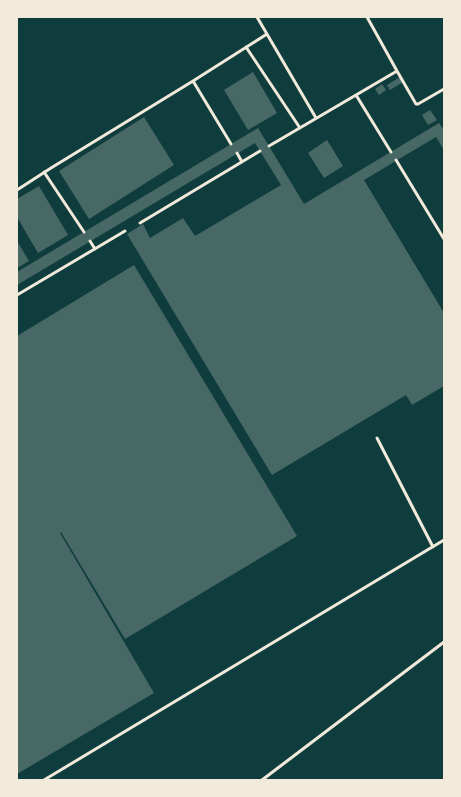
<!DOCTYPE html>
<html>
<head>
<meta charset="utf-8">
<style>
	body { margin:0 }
	#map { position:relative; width:461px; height:797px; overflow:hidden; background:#0f3d3e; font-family:"Open Sans",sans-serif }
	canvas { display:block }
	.frame { position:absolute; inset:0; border:18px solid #f1e9da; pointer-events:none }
</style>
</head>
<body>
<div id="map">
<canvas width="461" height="797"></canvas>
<div class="frame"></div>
</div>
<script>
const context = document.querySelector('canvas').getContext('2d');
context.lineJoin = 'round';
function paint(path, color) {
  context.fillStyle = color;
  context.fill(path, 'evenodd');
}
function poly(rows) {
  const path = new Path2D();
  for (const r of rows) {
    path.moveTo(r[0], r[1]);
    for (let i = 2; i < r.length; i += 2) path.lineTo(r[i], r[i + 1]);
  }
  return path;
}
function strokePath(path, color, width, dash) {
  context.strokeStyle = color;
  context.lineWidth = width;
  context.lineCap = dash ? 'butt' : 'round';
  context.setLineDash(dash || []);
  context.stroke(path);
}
const building = poly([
	[253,72,277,113,248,130,224,90],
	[400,77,403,82,390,90,387,85],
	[382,84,386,90,379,95,375,89],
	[430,110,437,120,428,125,422,115],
	[144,117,174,165,89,219,59,171],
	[439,123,444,130,444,150,436,137,364,180,444,313,444,386,412,405,406,395,272,475,127,234,143,224,150,238,183,218,195,236,281,185,255,143,17,285,17,272,258,128,304,204],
	[327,140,343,166,324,178,308,153],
	[39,186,68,235,38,253,17,217,17,199],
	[17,241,29,261,17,268],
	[134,265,297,536,125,639,61,532,60,533,154,693,17,774,17,336]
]);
const service = poly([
	[257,17,316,118],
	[246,47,300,128],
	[397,71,416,104,418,104,444,89],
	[193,81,231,144],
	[356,95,391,152],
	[269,146,397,71,367,17],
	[237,153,242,162],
	[396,160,444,239],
	[44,172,84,232],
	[17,190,51,168,193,81,267,34],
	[140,223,260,151],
	[90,241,95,249],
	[17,295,125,231],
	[377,438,433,547],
	[44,780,444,540],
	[262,780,444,642]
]);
paint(building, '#486865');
strokePath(service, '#f1e9da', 3);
</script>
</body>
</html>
